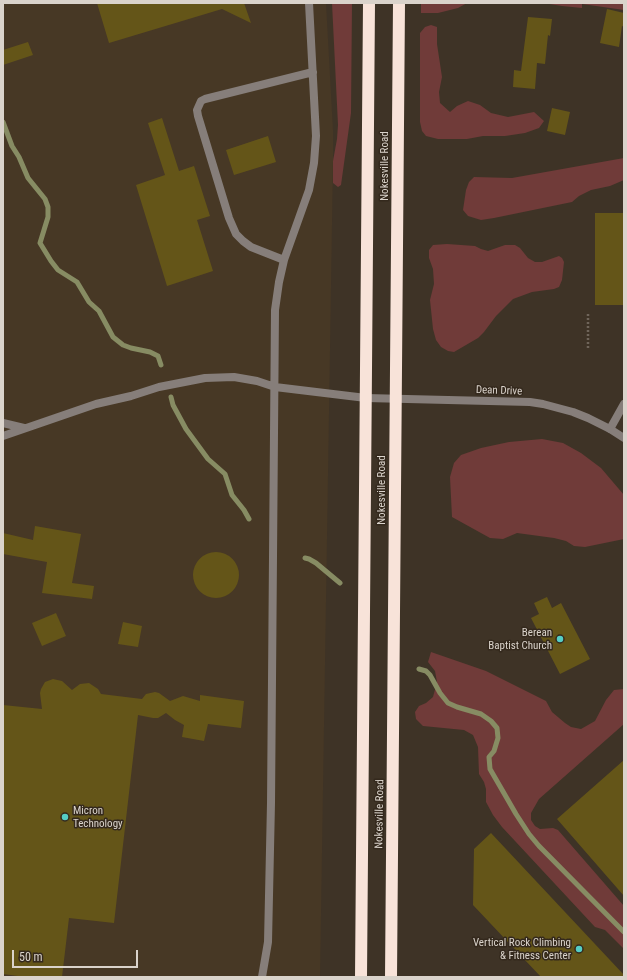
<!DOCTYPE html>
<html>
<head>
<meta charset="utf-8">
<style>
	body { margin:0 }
	#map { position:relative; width:627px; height:980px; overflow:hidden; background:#3e3326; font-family:"Roboto Condensed",sans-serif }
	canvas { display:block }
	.frame { position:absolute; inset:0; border:4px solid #dad3cb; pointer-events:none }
	.scale { position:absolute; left:12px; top:950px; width:126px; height:18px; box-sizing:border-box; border:2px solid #dad3cb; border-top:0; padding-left:5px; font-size:12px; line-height:14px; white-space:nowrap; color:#dad3cb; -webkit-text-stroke:3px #34291d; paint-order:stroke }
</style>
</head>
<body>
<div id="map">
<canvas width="627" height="980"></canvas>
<div class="frame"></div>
<div class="scale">50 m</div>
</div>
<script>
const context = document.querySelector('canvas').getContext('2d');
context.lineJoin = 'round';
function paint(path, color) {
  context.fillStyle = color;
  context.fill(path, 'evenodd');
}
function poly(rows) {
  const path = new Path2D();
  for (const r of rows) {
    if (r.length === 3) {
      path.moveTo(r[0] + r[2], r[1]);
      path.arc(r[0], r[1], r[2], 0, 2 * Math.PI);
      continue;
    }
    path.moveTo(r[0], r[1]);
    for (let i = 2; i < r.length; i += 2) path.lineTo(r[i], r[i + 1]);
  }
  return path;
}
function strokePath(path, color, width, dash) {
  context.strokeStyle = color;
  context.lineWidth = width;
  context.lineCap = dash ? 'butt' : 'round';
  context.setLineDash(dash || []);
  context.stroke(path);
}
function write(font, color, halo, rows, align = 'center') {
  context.font = font + ' "Roboto Condensed",sans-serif';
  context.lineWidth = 3;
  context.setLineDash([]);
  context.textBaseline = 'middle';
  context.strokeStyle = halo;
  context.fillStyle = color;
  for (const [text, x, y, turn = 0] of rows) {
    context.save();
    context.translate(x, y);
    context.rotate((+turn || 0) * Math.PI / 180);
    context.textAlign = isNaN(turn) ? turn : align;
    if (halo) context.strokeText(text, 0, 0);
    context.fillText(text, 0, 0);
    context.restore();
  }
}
const built = poly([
	[3,3,326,3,333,130,333,161,320,977,3,977]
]);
const green = poly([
	[332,3,352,3,351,113,341,185,338,187,333,183,333,161,337,139,338,125],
	[421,3,467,3,458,8,438,13,421,13],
	[543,3,624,3,624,10,582,4,582,8,562,6],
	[431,25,437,27,437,44,442,77,439,92,440,103,450,112,457,106,468,101,480,105,491,113,508,117,534,112,544,121,539,128,525,133,505,136,483,136,467,139,438,139,426,136,422,131,420,122,420,33,425,27],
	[624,158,624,180,610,186,591,190,579,196,572,202,494,218,481,220,468,216,463,210,466,190,469,182,474,177,512,178],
	[447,244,475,246,481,249,488,251,505,245,515,245,520,248,528,258,535,262,542,262,559,256,562,258,564,262,562,280,559,287,554,289,532,292,513,299,496,316,484,332,478,338,454,352,448,351,441,347,436,340,433,329,430,300,434,284,433,269,429,258,429,250,433,245],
	[542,439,563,443,581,453,601,468,624,495,624,539,585,547,574,546,566,541,554,538,517,533,503,539,490,538,452,517,450,477,454,463,461,455,481,448,509,442],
	[431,652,486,671,546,701,552,712,565,723,571,727,581,729,595,721,606,700,614,690,624,689,624,724,539,799,531,813,531,820,535,826,540,829,553,828,558,830,624,906,624,949,605,930,595,927,502,827,493,815,486,802,486,789,484,782,479,774,478,747,473,735,464,730,423,726,416,719,415,712,419,706,426,703,433,697,437,682,435,671,428,662]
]);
const stream = poly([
	[3,122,12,146,19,157,28,178,45,199,48,207,48,217,40,243,51,261,58,270,77,282,89,302,99,311,113,337,123,345,131,348,150,352,158,356,161,365],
	[171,397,173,405,186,429,208,459,225,474,232,495,244,510,249,519],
	[305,558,309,559,316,563,340,583],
	[419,669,426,671,430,675,440,693,448,703,457,707,481,714,491,721,497,728,498,738,494,751,489,757,490,769,516,814,529,834,539,846,624,932]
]);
const building = poly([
	[97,3,244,3,251,23,222,9,109,43],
	[607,9,624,13,624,27,622,26,619,47,600,43],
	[528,17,552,19,550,36,548,35,545,64,537,63,535,89,513,87,514,70,521,71],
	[28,42,33,55,3,65,3,50],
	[552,108,570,112,565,135,547,131],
	[162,118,179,171,194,166,210,216,197,220,213,271,167,286,136,185,165,175,148,123],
	[268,136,276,162,234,175,226,150],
	[595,213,624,213,624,305,595,305],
	[35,526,81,534,72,583,94,586,92,599,42,593,47,562,3,554,3,533,33,540],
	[216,575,23],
	[547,597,552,608,561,603,590,659,560,674,531,618,539,614,534,603],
	[56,613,66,636,42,646,32,623],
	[123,622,142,626,138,647,118,644],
	[53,679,62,681,72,690,80,684,89,683,98,689,101,694,142,699,146,694,155,692,159,693,170,701,183,696,200,701,200,695,244,701,241,728,208,724,204,741,182,737,184,725,175,720,166,713,158,718,153,718,138,715,114,923,69,918,62,977,25,977,3,974,3,705,42,709,40,693,41,689,45,682],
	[624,760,624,896,557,819],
	[491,833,624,975,624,977,541,977,473,905,474,849]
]);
const path = poly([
	[588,314,588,350]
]);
const lane = poly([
	[284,260,251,247,243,241,236,234,229,218,198,116,197,110,201,101,205,99,313,72],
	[3,423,24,428],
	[610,429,624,404],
	[3,436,96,404,131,396,159,387,205,378,234,377,257,381,275,387,366,398],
	[262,977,268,942,271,803,275,310,279,282,284,260,309,190,314,163,316,136,309,3]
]);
const street = poly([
	[366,398,530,402,543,404,573,412,588,418,610,429,624,438]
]);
const highway = poly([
	[361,977,369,3],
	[391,977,399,3]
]);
const markers = [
	[560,639,4,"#55cec5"],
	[65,817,4,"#55cec5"],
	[579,949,4,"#55cec5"]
];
const streetNames = [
	["Nokesville Road",385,166,-90],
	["Dean Drive",499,391,2],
	["Nokesville Road",382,490,-90],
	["Nokesville Road",380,814,-89]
];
const poiNames = [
	["Berean",552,633],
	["Baptist Church",552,646],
	["Micron",73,811,"left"],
	["Technology",73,824,"left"],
	["Vertical Rock Climbing",571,943],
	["& Fitness Center",571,956]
];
paint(built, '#473825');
paint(green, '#703b39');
strokePath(stream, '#878c63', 5);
paint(building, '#645518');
strokePath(path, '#6f655a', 2.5, [2, 2]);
strokePath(lane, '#867e7a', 8);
strokePath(street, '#867e7a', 8);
strokePath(highway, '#f8e3d9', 12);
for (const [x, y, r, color] of markers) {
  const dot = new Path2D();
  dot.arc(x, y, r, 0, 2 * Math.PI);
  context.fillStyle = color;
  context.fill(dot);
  strokePath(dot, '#34291d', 1.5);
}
write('11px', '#dad3cb', '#34291d', streetNames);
write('11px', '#dad3cb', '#34291d', poiNames, 'right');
</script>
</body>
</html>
